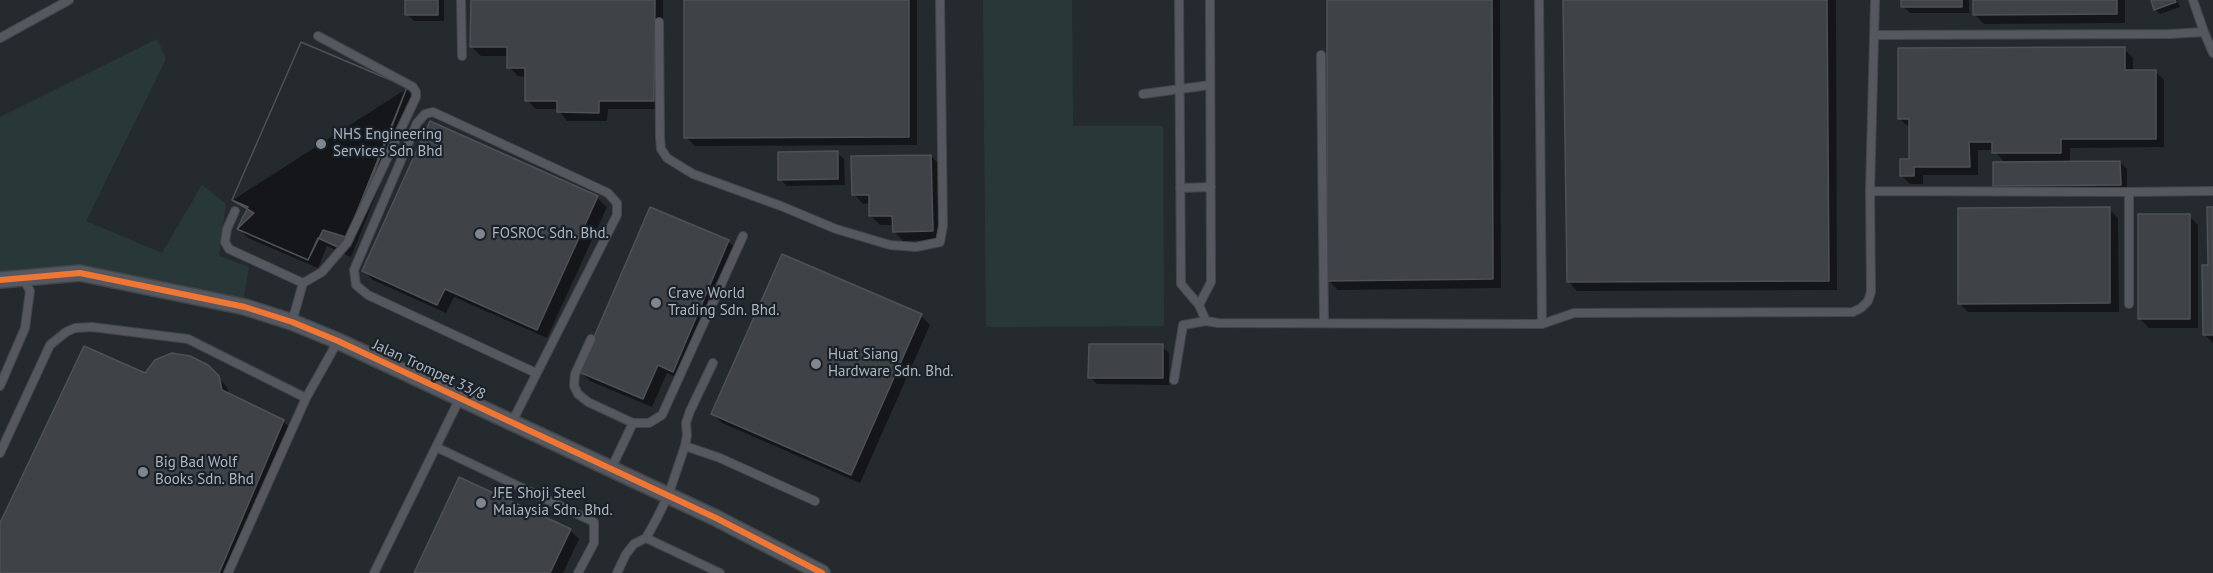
<!DOCTYPE html>
<html>
<head>
<meta charset="utf-8">
<style>
	body { margin:0 }
	canvas { display:block; background:#252a2f }
</style>
</head>
<body>
<canvas width="2213" height="573"></canvas>
<script>
const context = document.querySelector('canvas').getContext('2d');
context.lineJoin = 'round';
function paint(path, color) {
  context.fillStyle = color;
  context.fill(path, 'evenodd');
}
function poly(rows) {
  const path = new Path2D();
  for (const r of rows) {
    path.moveTo(r[0], r[1]);
    for (let i = 2; i < r.length; i += 2) path.lineTo(r[i], r[i + 1]);
  }
  return path;
}
function strokePath(path, color, width, dash) {
  context.strokeStyle = color;
  context.lineWidth = width;
  context.lineCap = dash ? 'butt' : 'round';
  context.setLineDash(dash || []);
  context.stroke(path);
}
function write(font, color, halo, rows, align = 'center') {
  context.font = font + ' "PT Sans",sans-serif';
  context.lineWidth = 4.5;
  context.setLineDash([]);
  context.textBaseline = 'middle';
  context.strokeStyle = halo;
  context.fillStyle = color;
  for (const [text, x, y, turn = 0] of rows) {
    context.save();
    context.translate(x, y);
    context.rotate((+turn || 0) * Math.PI / 180);
    context.textAlign = isNaN(turn) ? turn : align;
    if (halo) context.strokeText(text, 0, 0);
    context.fillText(text, 0, 0);
    context.restore();
  }
}
const green = poly([
	[983,0,1072,0,1073,126,1163,126,1164,326,986,327],
	[157,39,166,59,86,221,162,253,202,185,226,204,219,256,249,267,243,301,79,267,19,271,0,274,0,117]
]);
const shadow = poly([
	[407,0,444,0,444,21,414,21,407,14],
	[472,0,663,0,663,109,608,109,607,121,567,121,558,109,536,109,527,100,527,77,518,76,509,67,509,56,481,56,472,47],
	[686,0,917,0,917,145,695,146,686,137],
	[1328,0,1500,0,1501,288,1338,290,1329,281],
	[1564,0,1836,0,1837,290,1577,291,1568,281],
	[1903,0,1969,0,1969,13,1910,13,1903,6],
	[1975,0,2125,0,2125,23,1984,24,1975,15],
	[2152,0,2177,0,2180,7,2160,14,2156,10],
	[2124,49,2133,58,2133,71,2155,71,2164,80,2164,147,2070,148,2070,163,2120,162,2127,169,2127,191,2002,192,1995,185,2005,163,1994,150,1978,150,1978,175,1923,175,1923,184,1910,184,1901,175,1911,160,1910,128,1899,118],
	[406,89,415,98,351,257,327,246,318,268,248,238,239,229,247,211,233,200],
	[431,123,597,198,607,207,547,338,454,297,446,313,373,280,364,271],
	[837,153,844,159,845,185,787,186,780,179],
	[931,156,940,165,941,240,903,241,894,231,894,225,880,225,871,216,871,203,863,204,854,194],
	[2213,208,2213,343,2204,334],
	[651,209,729,242,738,251,682,380,667,373,652,407,590,381,581,372],
	[2109,209,2118,218,2119,312,1968,312,1959,303],
	[2189,216,2198,225,2198,328,2149,328,2140,319],
	[921,316,930,325,860,483,722,423,713,414],
	[1162,346,1169,353,1169,385,1097,384,1090,377],
	[207,366,227,387,229,395,283,421,292,430,231,573,0,573,0,527,146,375],
	[570,530,579,539,563,573,415,573]
]);
const building = poly([
	[405,0,438,0,438,15,405,15,405,0],
	[471,0,655,0,654,101,599,101,599,113,557,112,557,101,525,101,525,68,507,68,507,47,470,47,471,0],
	[684,0,909,0,909,137,684,138,684,0],
	[1327,0,1492,0,1493,279,1327,281,1327,0],
	[1563,0,1827,0,1829,281,1567,282,1563,0],
	[1901,0,1962,0,1962,7,1901,7,1901,0],
	[1973,0,2117,0,2117,14,1973,15,1973,0],
	[2151,0,2175,0,2176,2,2154,10,2151,0],
	[301,42,407,87,342,249,318,238,308,260,237,229,248,207,232,200,301,42],
	[301,42,407,87,349,238,323,230,308,260,237,229,254,213,232,200,301,42],
	[2125,47,2125,70,2156,70,2156,139,2061,139,2061,153,1992,153,1992,142,1969,142,1970,167,1914,167,1914,176,1900,176,1900,159,1909,159,1909,119,1898,119,1898,48,2125,47],
	[430,121,598,196,537,330,445,289,437,305,362,271,430,121],
	[838,151,838,179,778,180,778,152,838,151],
	[931,155,933,231,893,232,892,216,869,216,869,195,852,195,851,156,931,155],
	[2120,161,2121,185,1993,186,1993,162,2120,161],
	[650,207,729,240,673,372,658,365,643,399,579,372,650,207],
	[2110,207,2110,303,1958,304,1958,208,2110,207],
	[2207,207,2213,207,2213,335,2203,335,2202,265,2208,265,2207,207],
	[2138,214,2190,214,2190,319,2138,319,2138,214],
	[782,254,922,314,851,475,711,414,782,254],
	[1089,344,1163,344,1163,378,1088,378,1089,344],
	[84,346,145,373,155,360,172,353,190,356,208,365,219,376,222,390,284,420,219,573,0,573,0,523,84,346],
	[459,477,571,529,550,573,414,573,459,477]
]);
const lane = poly([
	[461,0,462,56],
	[1179,0,1181,284,1199,305,1206,321,1218,323,1542,324,1574,313,1853,312,1861,308,1868,301,1871,292,1870,191,1875,0],
	[1539,0,1542,324],
	[2193,0,2204,32],
	[659,22,660,137,661,149,667,158,693,174,781,206,836,229,890,245,916,247,940,242,943,226,940,0],
	[1874,35,2170,34,2204,32,2213,53],
	[0,38,69,0],
	[1321,55,1324,322],
	[1143,94,1210,85],
	[1180,188,1211,187],
	[1870,191,2129,192,2213,191],
	[2129,192,2129,304],
	[235,211,227,229,225,242,229,249,303,283],
	[1199,305,1211,282,1210,0],
	[292,322,303,283,322,272,347,243,416,97,416,92,413,87,318,36],
	[591,339,575,374,574,386,578,394,588,402,633,423],
	[1174,380,1183,325,1206,321],
	[0,386,25,328,30,291,23,278],
	[512,422,617,215,617,203,608,193,433,112,425,114,417,123,354,270,356,285,368,295,536,373],
	[685,446,687,435,686,423,690,411,713,363],
	[436,447,594,522,594,543,578,573],
	[0,453,50,345,66,332,75,328,92,327,188,339,306,398],
	[611,469,633,423,649,423,662,415,743,236],
	[646,538,720,573],
	[228,573,306,398,338,341],
	[374,573,460,398],
	[617,573,626,554,634,544,646,538,656,520,668,496,685,446,720,458,815,501]
]);
const street = poly([
	[0,280,80,273,245,307,292,322,338,341,716,518,822,573]
]);
const cycleway = poly([
	[0,280,80,273,245,307,292,322,338,341,716,518,822,573]
]);
const markers = [
	[321,144,6,"#7f868e"],
	[480,234,6,"#7f868e"],
	[656,303,6,"#7f868e"],
	[816,364,6,"#7f868e"],
	[143,472,6,"#7f868e"],
	[481,503,6,"#7f868e"]
];
const poiNames = [
	["NHS Engineering",333,135],
	["Services Sdn Bhd",333,152],
	["FOSROC Sdn. Bhd.",492,234],
	["Crave World",668,294],
	["Trading Sdn. Bhd.",668,311],
	["Huat Siang",828,355],
	["Hardware Sdn. Bhd.",828,372],
	["Big Bad Wolf",155,463],
	["Books Sdn. Bhd",155,480],
	["JFE Shoji Steel",493,494],
	["Malaysia Sdn. Bhd.",493,511]
];
const streetNames = [
	["Jalan Trompet 33/8",429,370,25]
];
paint(green, '#283838');
paint(shadow, '#0007');
paint(building, '#3f4347');
strokePath(building, '#4d5257', 1.5);
strokePath(lane, '#42464a', 10);
strokePath(street, '#42464a', 18);
strokePath(lane, '#55585e', 8);
strokePath(street, '#55585e', 15);
strokePath(cycleway, '#f07635', 6);
for (const [x, y, r, color] of markers) {
  const dot = new Path2D();
  dot.arc(x, y, r, 0, 2 * Math.PI);
  context.fillStyle = color;
  context.fill(dot);
  strokePath(dot, '#1a2128', 2);
}
write('15px', '#afb7c1', '#1a2128', poiNames, 'left');
write('15px', '#afb7c1', '#1a2128', streetNames);
</script>
</body>
</html>
